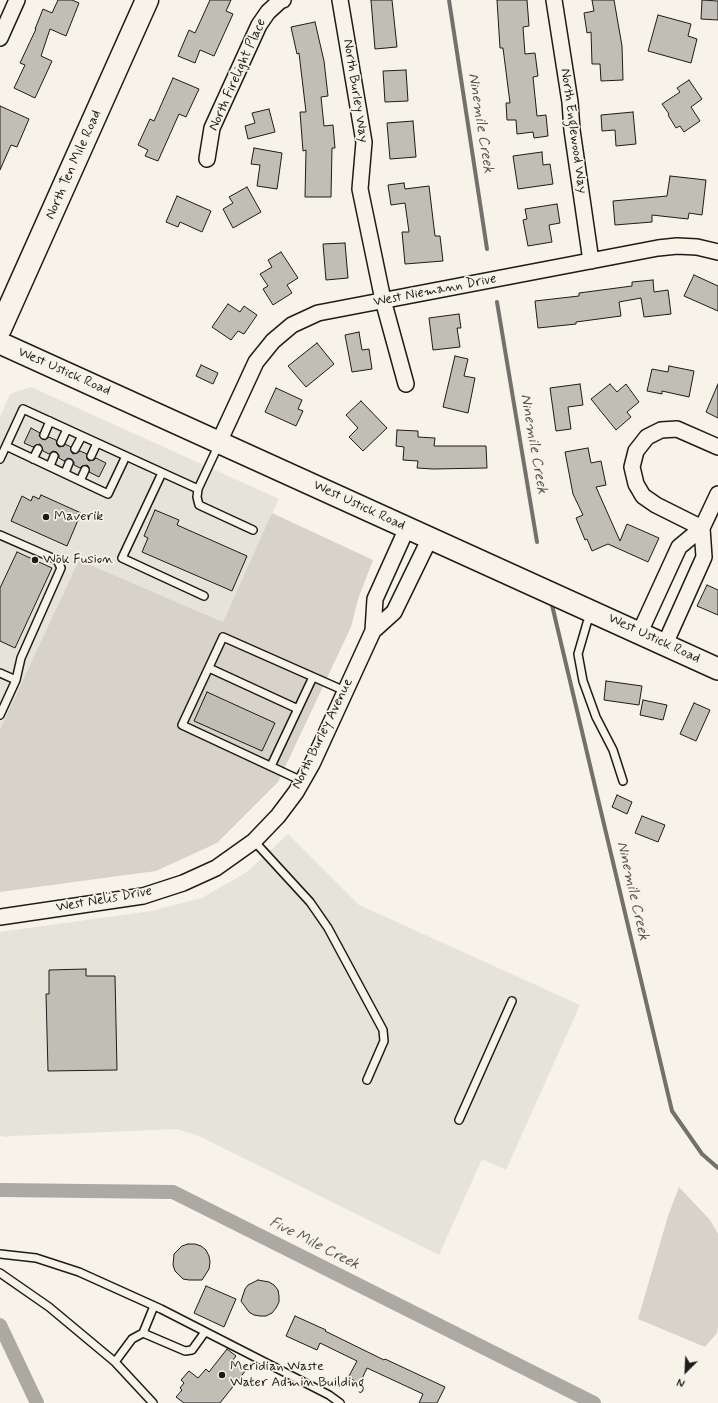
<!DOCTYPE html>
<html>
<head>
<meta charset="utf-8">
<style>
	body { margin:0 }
	#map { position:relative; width:718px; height:1403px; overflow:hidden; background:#f7f3e8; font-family:Mynerve,sans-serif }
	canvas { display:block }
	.north { position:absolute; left:666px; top:1351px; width:40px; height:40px; -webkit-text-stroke:3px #f7f3e8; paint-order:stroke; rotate:204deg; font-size:11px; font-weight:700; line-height:16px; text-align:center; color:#1c1c1c }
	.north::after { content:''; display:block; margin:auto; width:14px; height:18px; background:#1c1c1c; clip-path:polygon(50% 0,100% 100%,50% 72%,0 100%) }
</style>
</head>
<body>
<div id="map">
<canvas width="718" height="1403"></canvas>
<div class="north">N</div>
</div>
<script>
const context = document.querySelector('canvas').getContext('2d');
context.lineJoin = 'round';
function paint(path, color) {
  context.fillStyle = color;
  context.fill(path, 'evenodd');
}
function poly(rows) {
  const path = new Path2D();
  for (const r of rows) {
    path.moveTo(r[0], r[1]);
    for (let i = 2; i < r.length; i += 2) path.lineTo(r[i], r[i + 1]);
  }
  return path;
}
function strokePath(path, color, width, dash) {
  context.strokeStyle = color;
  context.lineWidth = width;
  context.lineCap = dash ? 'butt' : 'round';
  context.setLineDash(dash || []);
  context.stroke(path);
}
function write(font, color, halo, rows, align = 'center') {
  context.font = font + ' Mynerve,sans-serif';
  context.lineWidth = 3.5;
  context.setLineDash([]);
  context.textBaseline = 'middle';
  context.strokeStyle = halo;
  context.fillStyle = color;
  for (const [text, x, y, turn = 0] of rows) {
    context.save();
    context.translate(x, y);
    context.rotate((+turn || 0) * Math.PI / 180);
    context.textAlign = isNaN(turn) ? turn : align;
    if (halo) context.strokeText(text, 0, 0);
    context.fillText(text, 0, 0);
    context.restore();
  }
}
const built = poly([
	[31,387,279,499,223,622,79,560,0,729,0,417,10,394],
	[288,834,359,905,580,1005,506,1170,482,1159,439,1255,199,1136,177,1129,12,1136,4,1137,0,1135,0,932,151,911,202,898,247,872]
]);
const green = poly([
	[272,513,373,560,358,599,351,627,278,782,217,843,156,871,0,892,0,729,79,560,223,622],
	[679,1187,710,1220,718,1234,718,1327,717,1333,705,1347,638,1319,668,1216]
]);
const stream = poly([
	[449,0,487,249],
	[497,302,537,542],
	[552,605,672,1111,702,1154,718,1168]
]);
const canal = poly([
	[0,1190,173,1192,594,1403],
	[0,1325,37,1403]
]);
const building = poly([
	[58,0,72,0,79,3,66,36,50,29,41,56,52,61,35,98,14,88,25,65,20,63,36,29,35,29,43,9,52,13,58,0],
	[210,0,231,0,226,11,233,14,214,56,200,50,195,63,178,56,189,30,195,33,210,0],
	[371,0,392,0,397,47,375,49,371,0],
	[497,0,527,0,529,26,523,27,525,54,535,53,538,76,533,77,537,116,546,115,548,136,534,138,533,132,517,134,516,120,507,120,506,103,510,103,503,48,500,48,497,0],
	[592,0,614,0,622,46,623,80,601,81,600,64,592,64,591,32,587,33,584,13,594,11,592,0],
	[702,0,718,1,718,20,701,19,702,0],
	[658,15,691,24,688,36,697,39,691,63,648,51,658,15],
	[315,22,324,61,328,96,321,97,324,126,333,125,335,148,332,148,331,197,305,197,306,150,303,151,300,112,306,112,299,53,297,54,291,27,315,22],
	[406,70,408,101,385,102,383,71,406,70],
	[173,78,199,89,186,117,179,114,158,161,145,156,148,150,138,145,150,119,154,121,173,78],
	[689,80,702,99,691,107,700,121,684,132,680,126,676,128,668,115,669,114,662,104,680,92,677,88,689,80],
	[0,106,29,119,17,147,11,145,0,170,0,106],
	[269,109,275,132,248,139,245,126,255,123,252,113,269,109],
	[633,112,636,144,616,146,615,130,602,131,601,115,633,112],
	[413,121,416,157,390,159,387,123,413,121],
	[254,148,282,153,277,189,257,186,260,165,251,164,254,148],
	[542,152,543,165,550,164,553,184,518,189,513,156,542,152],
	[670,176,706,180,702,215,689,213,688,219,652,215,652,222,615,225,613,201,667,196,670,176],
	[404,183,405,189,429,186,435,236,440,236,443,261,405,264,402,232,409,232,405,203,391,205,388,185,404,183],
	[247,187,261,212,233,228,223,209,233,203,229,197,247,187],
	[177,196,211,211,202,232,180,222,178,227,166,222,177,196],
	[557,204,560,223,549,225,552,242,528,246,523,220,527,219,525,209,557,204],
	[345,243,348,278,326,280,323,244,345,243],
	[281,252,298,278,287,285,292,293,273,305,263,289,268,286,260,274,272,267,268,260,281,252],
	[694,275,718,286,718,311,684,296,694,275],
	[653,280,654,292,668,290,671,314,644,317,641,298,619,302,621,316,576,322,576,324,538,328,535,301,579,296,579,293,632,286,632,282,653,280],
	[228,304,240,312,244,306,257,315,244,334,238,331,231,340,212,327,228,304],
	[459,314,461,328,457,328,460,347,433,350,429,318,459,314],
	[359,332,362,350,369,349,372,369,352,372,345,335,359,332],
	[317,343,334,364,306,387,288,366,317,343],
	[455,356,468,359,464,376,475,378,468,413,443,407,455,356],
	[201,365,218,373,213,384,196,376,201,365],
	[669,366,694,371,689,397,662,391,662,394,647,391,652,369,668,372,669,366],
	[580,384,583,405,568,407,571,429,556,431,550,388,580,384],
	[610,384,617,392,626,384,639,402,627,412,631,417,616,430,591,399,610,384],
	[718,384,718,418,706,412,718,384],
	[276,388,302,400,298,409,303,411,296,426,265,412,276,388],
	[361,401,387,428,363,451,349,437,358,428,346,415,361,401],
	[31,428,40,433,39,436,42,439,45,440,49,437,56,440,57,445,59,447,64,446,65,444,71,447,71,451,73,454,77,453,80,451,87,454,87,459,89,461,94,460,96,458,106,463,99,477,89,472,89,467,87,465,82,466,80,468,74,465,74,462,71,459,68,458,64,461,59,458,59,455,56,452,53,451,49,454,43,451,42,447,40,444,36,445,33,447,24,443,31,428],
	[397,430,418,431,418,437,435,438,434,446,486,446,487,468,433,469,417,468,418,461,403,460,404,447,396,446,397,430],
	[588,448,591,463,601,461,606,485,596,487,620,541,627,524,659,538,648,562,608,544,592,551,587,539,585,540,576,518,583,515,573,494,565,452,588,448],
	[41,495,81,513,67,546,11,521,22,496,31,501,33,496,39,499,41,495],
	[155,510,179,520,177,525,247,556,232,591,142,552,148,538,144,536,155,510],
	[17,552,52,568,15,648,0,641,0,588,17,552],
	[707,585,718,590,718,615,697,606,707,585],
	[606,681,642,686,639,705,604,700,606,681],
	[207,692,275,723,262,751,194,721,207,692],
	[643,700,667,705,663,720,640,715,643,700],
	[694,703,710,710,696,741,680,734,694,703],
	[617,795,632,802,627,814,612,807,617,795],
	[642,816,665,825,658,842,635,833,642,816],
	[86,969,86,976,115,976,117,1070,48,1071,46,994,49,994,49,970,86,969],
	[188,1244,195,1244,201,1246,206,1250,209,1256,210,1262,209,1269,202,1280,189,1280,183,1279,175,1271,173,1265,174,1254,182,1246,188,1244],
	[258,1280,269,1282,274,1285,278,1290,279,1296,279,1302,276,1308,272,1313,266,1316,260,1316,254,1315,249,1312,241,1301,245,1289,248,1285,258,1280],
	[206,1286,236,1299,224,1327,194,1313,206,1286],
	[295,1316,326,1330,325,1331,384,1360,385,1359,445,1387,437,1403,419,1403,423,1394,367,1368,360,1383,348,1378,357,1361,320,1343,317,1350,286,1336,295,1316],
	[227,1349,236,1356,233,1360,246,1370,220,1403,184,1403,176,1397,182,1390,180,1388,184,1383,181,1380,189,1371,198,1378,206,1369,209,1372,227,1349]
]);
const lane = poly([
	[44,435,50,421],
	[61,442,67,429],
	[6,446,108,494,126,456],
	[75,449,82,436],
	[91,456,97,443],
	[0,459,23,409,198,489,219,444],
	[33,459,38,449],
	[50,466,54,456],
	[65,473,69,463],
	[162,473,122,558,204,596],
	[80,481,85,470],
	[198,489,197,497,199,505,253,530],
	[0,535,57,560,61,568,21,658,16,680],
	[591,614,587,623,578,654,583,681,596,717,613,750,623,781],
	[209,668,298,709],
	[0,673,16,680,0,715],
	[271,766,313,677],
	[302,781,182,725,223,637,345,691],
	[254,841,310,902,328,928,383,1030,384,1041,367,1080],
	[459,1120,512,1001],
	[0,1254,36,1258,79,1272,161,1309,329,1395,340,1403],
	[0,1273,49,1307,115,1362,153,1403],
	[143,1333,154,1306],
	[115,1362,132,1339,143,1333,185,1351,192,1350,205,1332]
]);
const street = poly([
	[340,0,364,142,360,189,383,300,406,384],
	[554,0,570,102,572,130,591,261],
	[0,38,17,0],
	[207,159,212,128,259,25,268,12,280,1,283,0],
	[219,442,256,362,273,341,292,325,318,313,658,248,677,246,697,247,718,252],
	[718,447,677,429,661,430,647,437,636,451,632,467,636,484,643,496,656,505,702,528,718,494],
	[407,528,375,599,373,631,394,612,430,538],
	[640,632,679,547,702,528,704,557,665,644],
	[0,917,143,896,183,883,216,868,254,841,278,816,296,792,312,764,373,631]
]);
const secondary = poly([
	[0,343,718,669]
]);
const primary = poly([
	[0,329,147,0]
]);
const markers = [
	[46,517,4,"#1c1c1c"],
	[35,560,4,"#1c1c1c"],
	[222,1375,4,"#1c1c1c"]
];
const streetNames = [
	["North Firelight Place",238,75,-66],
	["North Burley Way",355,91,81],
	["North Englewood Way",573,131,82],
	["North Ten Mile Road",74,165,-66],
	["West Niemann Drive",435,291,-11],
	["West Ustick Road",64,372,24],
	["West Ustick Road",359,506,25],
	["West Ustick Road",654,639,25],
	["North Burley Avenue",323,734,-64],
	["West Nelis Drive",104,900,-10]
];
const poiNames = [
	["Maverik",54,517],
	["Wok Fusion",43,560],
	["Meridian Waste",230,1367],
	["Water Admin Building",230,1383]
];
const waterNames = [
	["Ninemile Creek",480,123,81],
	["Ninemile Creek",533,444,80],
	["Ninemile Creek",632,891,77],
	["Five Mile Creek",314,1244,27]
];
paint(built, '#e6e3d9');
paint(green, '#d7d3cb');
strokePath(stream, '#72716c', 4);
strokePath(canal, '#aca9a2', 14);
paint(building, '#c0beb5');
strokePath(building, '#1c1c1c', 1);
strokePath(lane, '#1c1c1c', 10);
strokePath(street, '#1c1c1c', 18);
strokePath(secondary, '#1c1c1c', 24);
strokePath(primary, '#1c1c1c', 25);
strokePath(lane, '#f7f3e8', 7);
strokePath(street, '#f7f3e8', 15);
strokePath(secondary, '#f7f3e8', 21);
strokePath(primary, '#f7f3e8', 22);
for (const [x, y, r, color] of markers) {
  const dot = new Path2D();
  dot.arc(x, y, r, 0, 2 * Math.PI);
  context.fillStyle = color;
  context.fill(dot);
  strokePath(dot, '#f7f3e8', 1.5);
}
write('14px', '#1c1c1c', '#f7f3e8', streetNames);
write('14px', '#1c1c1c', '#f7f3e8', poiNames, 'left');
write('italic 15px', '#565452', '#f7f3e8', waterNames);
</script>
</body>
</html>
